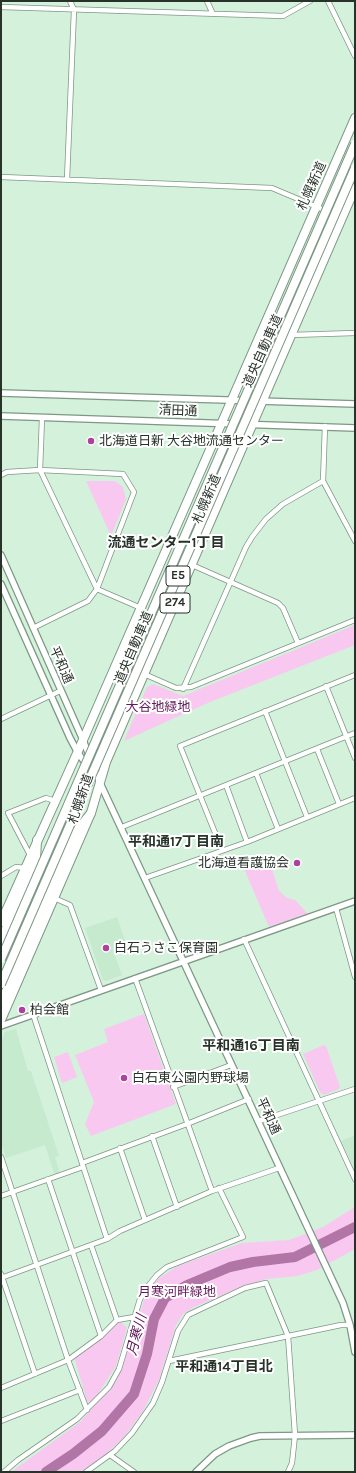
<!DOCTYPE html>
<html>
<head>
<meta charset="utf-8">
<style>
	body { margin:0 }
	#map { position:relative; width:356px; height:1473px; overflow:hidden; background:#d4f1db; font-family:Karla,sans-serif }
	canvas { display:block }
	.frame { position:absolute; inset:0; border:2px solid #273229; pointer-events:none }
</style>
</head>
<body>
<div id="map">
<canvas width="356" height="1473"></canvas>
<div class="frame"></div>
</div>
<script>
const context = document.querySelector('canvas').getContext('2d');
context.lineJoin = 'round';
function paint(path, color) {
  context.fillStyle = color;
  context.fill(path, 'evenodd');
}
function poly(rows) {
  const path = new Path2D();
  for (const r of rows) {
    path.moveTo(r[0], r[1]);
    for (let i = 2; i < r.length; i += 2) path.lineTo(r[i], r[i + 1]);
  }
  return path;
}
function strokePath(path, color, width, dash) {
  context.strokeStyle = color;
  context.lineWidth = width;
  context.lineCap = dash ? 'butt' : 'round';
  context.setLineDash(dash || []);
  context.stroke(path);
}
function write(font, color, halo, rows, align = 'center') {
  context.font = font + ' Karla,"Noto Sans JP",sans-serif';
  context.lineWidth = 4;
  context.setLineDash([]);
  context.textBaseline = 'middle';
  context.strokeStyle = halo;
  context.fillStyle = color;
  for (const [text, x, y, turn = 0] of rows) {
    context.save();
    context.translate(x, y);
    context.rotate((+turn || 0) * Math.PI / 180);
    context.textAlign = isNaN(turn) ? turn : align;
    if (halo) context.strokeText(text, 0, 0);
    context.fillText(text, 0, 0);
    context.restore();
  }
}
const built = poly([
	[117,917,127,946,113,951,122,975,106,981,103,980,85,928],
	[16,1029,28,1071,31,1071,59,1156,55,1157,60,1174,55,1176,45,1145,6,1158,1,1143,1,1041,5,1032],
	[355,1135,355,1170,341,1141]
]);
const green = poly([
	[86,481,115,481,123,487,126,499,111,536],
	[355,625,355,645,210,702,124,741,147,687,153,684,183,696],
	[267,853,279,891,287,898,295,900,308,914,269,927,242,864],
	[144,1014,176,1104,91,1136,85,1124,94,1102,75,1055,108,1042,104,1029],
	[324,1045,326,1046,340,1087,339,1089,324,1095,320,1092,303,1054],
	[68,1052,77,1077,62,1083,54,1057],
	[355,1207,355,1249,317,1270,298,1276,267,1279,243,1286,194,1307,183,1314,176,1325,159,1380,143,1411,124,1437,101,1459,80,1472,11,1472,80,1422,110,1388,126,1355,146,1294,159,1278,178,1266,242,1243,289,1240,323,1227],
	[120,1321,127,1328,116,1366,100,1391,91,1403,87,1401,74,1357]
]);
const river = poly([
	[46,1472,73,1454,102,1431,134,1394,147,1354,154,1319,165,1298,187,1285,230,1267,253,1262,295,1257,355,1227]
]);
const minor = poly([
	[207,1,212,12],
	[328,1,355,56],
	[1,7,283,16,310,1],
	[1,177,272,188,336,215],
	[67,179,74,10,70,1],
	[291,335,355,333],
	[42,418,40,470,97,589,141,608],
	[325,426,323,481,355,541],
	[1,475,7,472,40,470,123,474,134,492,97,589,88,601,33,628],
	[192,565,278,603,283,608,298,643],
	[144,674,176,688,191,687,355,620],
	[326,686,355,758],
	[183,689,246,547,252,537,266,519,283,504,323,481],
	[265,711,307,817],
	[1,719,60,691],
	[317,749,339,804],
	[256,773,278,829],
	[226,785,247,842],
	[122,827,355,733],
	[222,850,180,746,355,675],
	[30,855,8,813,46,798,55,801],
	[1,876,16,867,25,868],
	[145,878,247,842,355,798],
	[54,898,70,905,101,990],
	[336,908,355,977],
	[244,939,355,1179],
	[135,978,212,1191],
	[33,1014,107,1239],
	[173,1087,231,1065],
	[259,1121,355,1089],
	[152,1136,177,1207],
	[120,1148,145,1220],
	[1,1157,68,1360,87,1410],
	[82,1163,187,1124,249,1099],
	[48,1179,101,1336],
	[1,1196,83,1167],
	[91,1245,117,1320],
	[1,1274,35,1374],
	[1,1278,107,1239,120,1231,212,1191,279,1168],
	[169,1361,341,1325,350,1325],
	[1,1388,68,1360,101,1336,117,1320,134,1317],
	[1,1421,80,1390],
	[110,1455,134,1472],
	[4,1472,18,1460,77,1419,109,1387,119,1369,140,1299,149,1285,157,1275,167,1267,243,1237,219,1188],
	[86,1472,115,1451,132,1433,153,1403,162,1382,178,1331,188,1315,245,1288,266,1283,288,1336,295,1435,292,1463,288,1472]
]);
const tertiary = poly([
	[1,393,355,404],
	[1,416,355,428],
	[1,555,83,740,100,783,343,1303,350,1325,355,1352],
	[1,584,70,738,78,753,94,775],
	[1,1026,355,901],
	[196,1472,215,1454,229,1446,251,1438,260,1436,355,1435]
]);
const trunk = poly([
	[1,922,83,740,355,118],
	[1,1020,91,813,106,762,355,188]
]);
const motorway = poly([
	[1,940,36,860,37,840],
	[1,1003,74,834,91,813]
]);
const motorwayBridge = poly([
	[1,959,355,144],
	[1,984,355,168]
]);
const markers = [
	[91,441,4,"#ae41a0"],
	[297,863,4,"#ae41a0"],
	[106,948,4,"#ae41a0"],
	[22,1010,4,"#ae41a0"],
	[124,1078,4,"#ae41a0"]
];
const shields = [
	[178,576,24],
	[175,603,30]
];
const shieldNames = [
	["E5",178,576],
	["274",175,603]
];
const streetNames = [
	["札幌新道",312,186,-66],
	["道央自動車道",263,351,-66],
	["清田通",178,411,2],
	["札幌新道",207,499,-67],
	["道央自動車道",134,648,-67],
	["平和通",61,665,66],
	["札幌新道",81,799,-71],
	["平和通",268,1116,65]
];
const poiNames = [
	["北海道日新 大谷地流通センター",99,441],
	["北海道看護協会",289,863,"right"],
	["白石うさこ保育園",114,948],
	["柏会館",30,1010],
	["白石東公園内野球場",132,1078]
];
const parkNames = [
	["大谷地緑地",158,707],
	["月寒河畔緑地",177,1292]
];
const neighbourhoodNames = [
	["流通センター1丁目",166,543],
	["平和通17丁目南",176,842],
	["平和通16丁目南",251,1046],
	["平和通14丁目北",224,1367]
];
const waterNames = [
	["月寒川",137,1335,-75]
];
paint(built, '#c6eace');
paint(green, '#f9c8f0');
strokePath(river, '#b175a6', 10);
strokePath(minor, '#7d9884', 6);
strokePath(tertiary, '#7d9884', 8);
strokePath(trunk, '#7d9884', 10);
strokePath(motorway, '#7d9884', 10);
strokePath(minor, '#fff', 4.5);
strokePath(tertiary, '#fff', 5.5);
strokePath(trunk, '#fff', 8);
strokePath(motorway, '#fff', 8);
strokePath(motorwayBridge, '#7d9884', 10, []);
strokePath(motorwayBridge, '#fff', 8);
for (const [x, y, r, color] of markers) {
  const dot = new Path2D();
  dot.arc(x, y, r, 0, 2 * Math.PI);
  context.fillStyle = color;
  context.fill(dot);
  strokePath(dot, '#fff', 1.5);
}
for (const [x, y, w] of shields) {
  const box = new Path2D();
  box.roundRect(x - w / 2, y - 10, w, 20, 3);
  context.fillStyle = '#fff';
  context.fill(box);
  strokePath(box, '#273229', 1);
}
write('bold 12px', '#273229', null, shieldNames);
write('13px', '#273229', '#fff', streetNames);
write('13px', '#273229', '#fff', poiNames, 'left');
write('13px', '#631b5b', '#fff', parkNames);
write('bold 14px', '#273229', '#fff', neighbourhoodNames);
write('italic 14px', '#601857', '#fff', waterNames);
</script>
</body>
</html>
